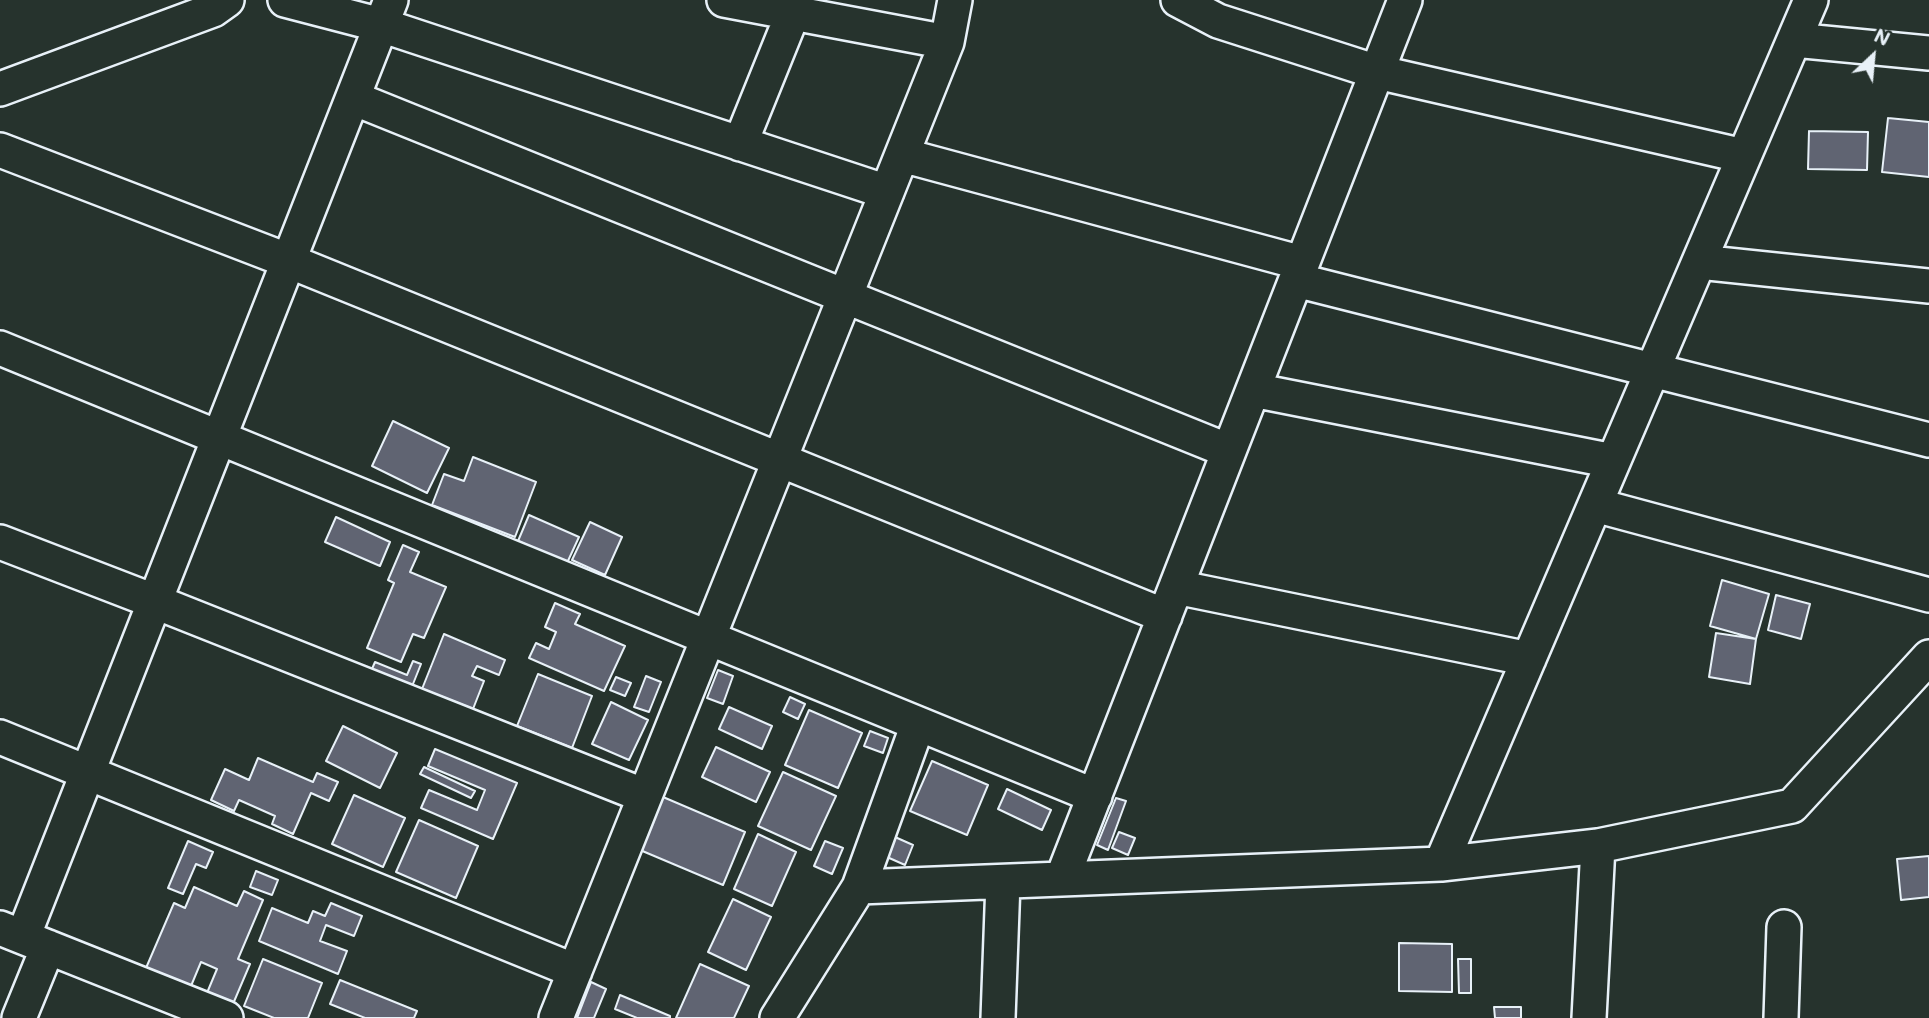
<!DOCTYPE html>
<html>
<head>
<meta charset="utf-8">
<style>
	body { margin:0 }
	#map { position:relative; width:1929px; height:1018px; overflow:hidden; background:#26332d; font-family:Mali,sans-serif }
	canvas { display:block }
	.north { position:absolute; left:1838px; top:21px; width:70px; height:70px; -webkit-text-stroke:5px #26332d; paint-order:stroke; rotate:26deg; font-size:19px; font-weight:700; line-height:28px; text-align:center; color:#e8f1f8 }
	.north::after { content:''; display:block; margin:auto; width:24px; height:32px; background:#e8f1f8; clip-path:polygon(50% 0,100% 100%,50% 72%,0 100%) }
</style>
</head>
<body>
<div id="map">
<canvas width="1929" height="1018"></canvas>
<div class="north">N</div>
</div>
<script>
const context = document.querySelector('canvas').getContext('2d');
context.lineJoin = 'round';
function paint(path, color) {
  context.fillStyle = color;
  context.fill(path, 'evenodd');
}
function poly(rows) {
  const path = new Path2D();
  for (const r of rows) {
    path.moveTo(r[0], r[1]);
    for (let i = 2; i < r.length; i += 2) path.lineTo(r[i], r[i + 1]);
  }
  return path;
}
function strokePath(path, color, width, dash) {
  context.strokeStyle = color;
  context.lineWidth = width;
  context.lineCap = dash ? 'butt' : 'round';
  context.setLineDash(dash || []);
  context.stroke(path);
}
const building = poly([
	[1888,118,1929,122,1929,177,1882,172,1888,118],
	[1809,131,1868,132,1867,170,1808,169,1809,131],
	[393,421,449,448,427,493,372,466,393,421],
	[473,457,536,482,515,537,432,505,444,474,464,481,473,457],
	[529,515,579,537,567,563,518,541,529,515],
	[336,517,390,542,380,566,325,542,336,517],
	[590,522,622,537,605,575,572,560,590,522],
	[403,545,419,552,410,572,446,587,424,638,413,634,401,662,367,648,394,583,388,580,403,545],
	[1722,580,1769,594,1756,639,1710,626,1722,580],
	[1776,595,1810,604,1801,639,1768,630,1776,595],
	[555,603,580,614,575,624,625,646,604,691,529,658,536,643,549,649,556,632,545,627,555,603],
	[1716,633,1756,639,1750,684,1709,677,1716,633],
	[444,634,505,660,499,675,477,666,472,676,484,681,473,709,422,689,444,634],
	[413,661,421,664,409,694,368,678,375,662,407,675,413,661],
	[718,670,733,676,723,704,707,698,718,670],
	[538,674,592,696,572,748,517,726,538,674],
	[646,676,661,682,649,712,634,707,646,676],
	[616,677,631,683,625,696,610,690,616,677],
	[790,697,805,704,798,719,783,712,790,697],
	[611,702,648,720,629,760,592,744,611,702],
	[729,707,772,726,762,749,719,729,729,707],
	[809,710,862,733,838,788,785,765,809,710],
	[343,726,397,753,380,788,326,761,343,726],
	[870,731,888,738,883,753,864,746,870,731],
	[716,747,770,772,756,802,702,777,716,747],
	[435,749,517,783,493,839,421,808,429,790,477,810,485,790,428,766,435,749],
	[258,758,313,782,317,773,338,782,329,801,311,793,293,834,272,824,275,816,239,800,234,811,211,800,225,769,249,780,258,758],
	[932,761,988,785,967,835,910,811,932,761],
	[424,767,475,791,471,798,420,774,424,767],
	[783,772,836,796,811,850,758,826,783,772],
	[1007,789,1051,810,1042,830,998,809,1007,789],
	[354,795,405,818,383,867,332,844,354,795],
	[663,797,745,832,723,885,640,850,663,797],
	[1116,798,1126,801,1108,850,1097,845,1116,798],
	[419,820,478,846,456,898,396,872,419,820],
	[1119,832,1135,838,1128,855,1112,848,1119,832],
	[758,834,796,852,772,906,734,889,758,834],
	[895,837,913,845,905,865,887,857,895,837],
	[188,841,213,852,206,868,196,864,183,894,168,888,188,841],
	[825,841,843,848,832,874,814,866,825,841],
	[1929,856,1929,897,1901,900,1897,859,1929,856],
	[256,871,278,880,272,895,250,887,256,871],
	[194,887,237,906,244,891,263,900,238,959,250,964,230,1011,204,1000,217,969,201,962,191,986,146,968,174,903,185,908,194,887],
	[733,899,771,917,746,970,708,952,733,899],
	[331,903,362,916,354,936,326,925,320,941,347,951,338,974,259,941,272,908,308,923,313,911,325,916,331,903],
	[1399,943,1452,944,1452,992,1399,991,1399,943],
	[263,959,322,983,308,1018,274,1018,244,1006,263,959],
	[1458,959,1471,959,1471,993,1459,993,1458,959],
	[700,964,749,986,734,1018,676,1018,700,964],
	[340,980,417,1011,414,1018,365,1018,330,1004,340,980],
	[591,982,606,989,594,1018,577,1018,591,982],
	[620,995,670,1016,670,1018,637,1018,615,1009,620,995],
	[1494,1007,1521,1007,1521,1018,1495,1018,1494,1007]
]);
const minor = poly([
	[285,0,381,25,887,192],
	[724,0,947,42],
	[1178,0,1218,21,1377,72,1744,156],
	[1794,40,1929,53],
	[0,89,213,10,227,0],
	[353,98,1229,451],
	[740,144,793,13],
	[0,150,289,261,1165,616],
	[902,155,1302,263],
	[1699,262,1929,286],
	[1296,280,1929,440],
	[0,348,1095,796],
	[1253,390,1613,461],
	[1595,505,1929,595],
	[0,542,156,602,645,796],
	[1176,587,1529,659],
	[0,737,575,971],
	[1441,864,1811,0],
	[1062,879,1405,0],
	[859,887,1441,864,1598,846,1792,806,1929,657],
	[0,928,226,1018],
	[23,937,391,0],
	[19,1018,48,947],
	[556,1018,947,42,955,0],
	[777,1018,859,887,918,724],
	[998,1018,1003,882],
	[1589,1018,1598,846],
	[1781,1018,1784,927]
]);
paint(building, '#606472');
strokePath(building, '#e8f1f8', 2);
strokePath(minor, '#e8f1f8', 38);
strokePath(minor, '#26332d', 33);
</script>
</body>
</html>
